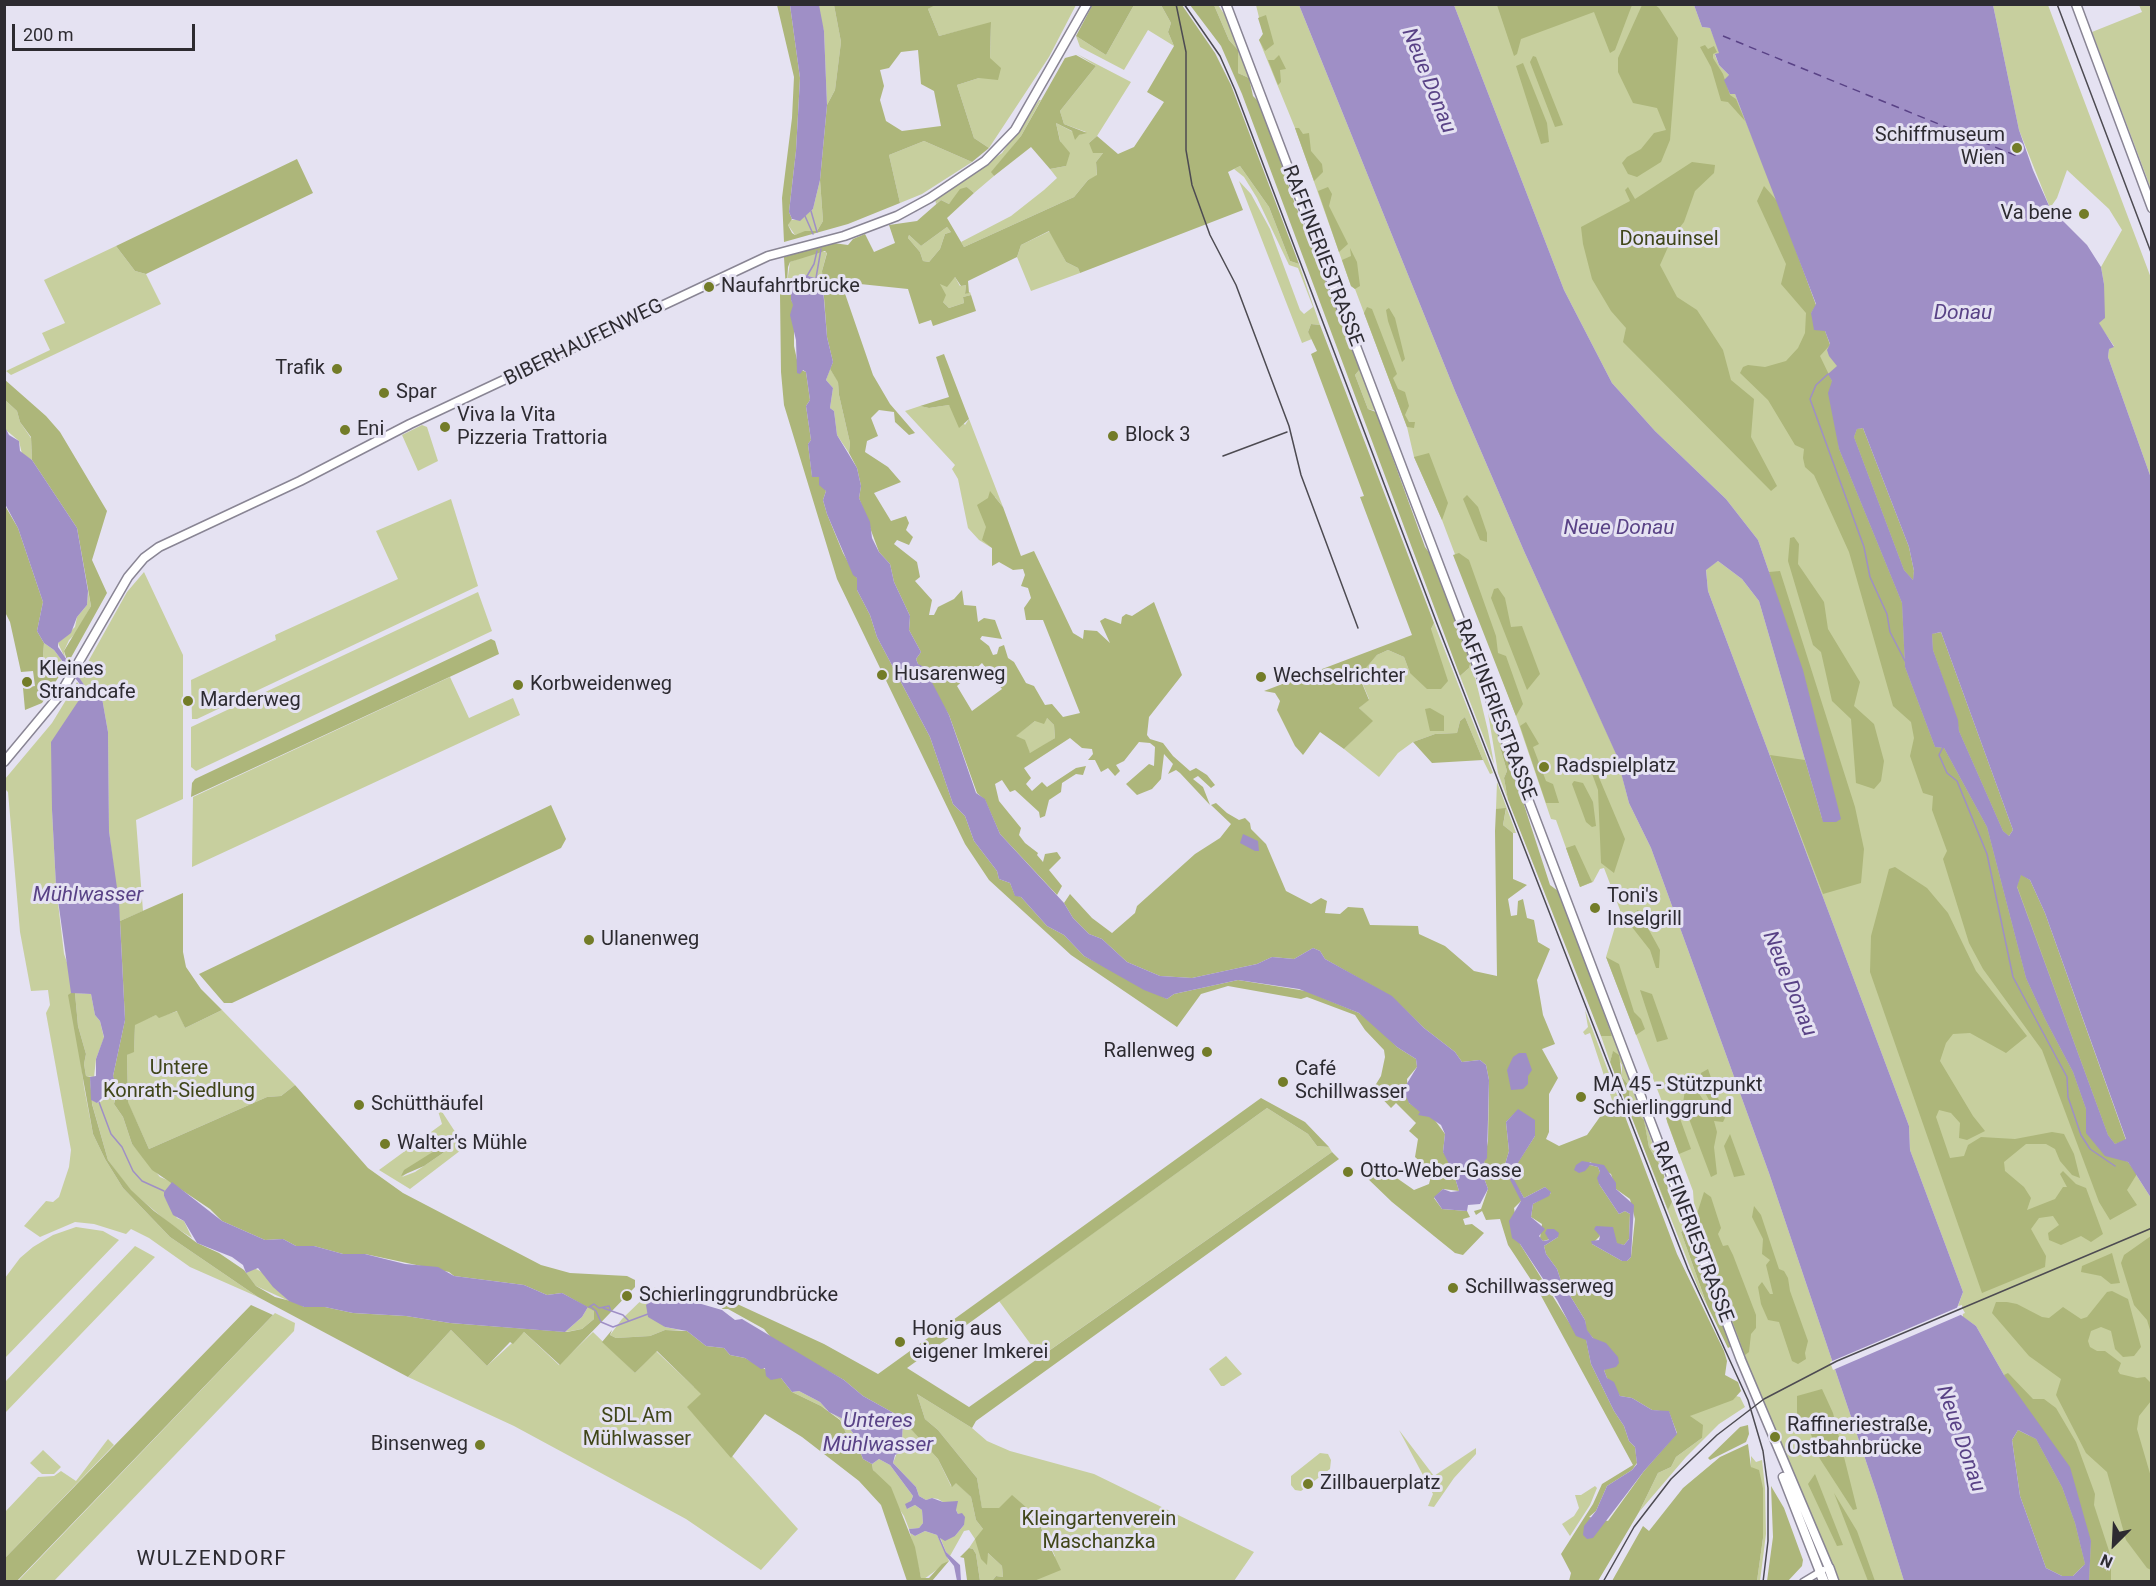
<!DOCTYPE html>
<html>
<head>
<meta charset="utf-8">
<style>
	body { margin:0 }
	#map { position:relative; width:2156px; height:1586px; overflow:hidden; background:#e5e2f2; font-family:Roboto,sans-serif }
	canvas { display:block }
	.frame { position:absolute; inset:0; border:6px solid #2d2b31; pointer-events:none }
	.north { position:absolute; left:2084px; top:1514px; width:60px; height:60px; -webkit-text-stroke:4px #e5e2f2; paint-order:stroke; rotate:204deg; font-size:16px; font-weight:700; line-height:24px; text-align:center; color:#2d2b31 }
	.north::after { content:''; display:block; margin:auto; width:21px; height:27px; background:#2d2b31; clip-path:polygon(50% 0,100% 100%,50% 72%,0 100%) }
	.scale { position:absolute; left:12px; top:24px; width:183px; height:27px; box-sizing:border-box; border:3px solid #2d2b31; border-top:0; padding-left:8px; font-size:18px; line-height:21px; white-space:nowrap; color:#2d2b31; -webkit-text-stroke:4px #e5e2f2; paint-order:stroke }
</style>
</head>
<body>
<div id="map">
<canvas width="2156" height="1586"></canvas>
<div class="frame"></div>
<div class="north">N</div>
<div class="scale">200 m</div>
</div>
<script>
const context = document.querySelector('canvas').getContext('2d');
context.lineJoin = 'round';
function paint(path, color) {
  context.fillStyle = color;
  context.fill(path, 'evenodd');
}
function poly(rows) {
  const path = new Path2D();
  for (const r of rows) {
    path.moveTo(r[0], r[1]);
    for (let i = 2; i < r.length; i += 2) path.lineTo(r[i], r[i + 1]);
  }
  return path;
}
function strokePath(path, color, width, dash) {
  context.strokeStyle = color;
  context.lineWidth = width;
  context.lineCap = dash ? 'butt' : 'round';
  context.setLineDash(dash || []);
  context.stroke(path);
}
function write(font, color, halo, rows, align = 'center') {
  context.font = font + ' Roboto,sans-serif';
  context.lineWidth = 6;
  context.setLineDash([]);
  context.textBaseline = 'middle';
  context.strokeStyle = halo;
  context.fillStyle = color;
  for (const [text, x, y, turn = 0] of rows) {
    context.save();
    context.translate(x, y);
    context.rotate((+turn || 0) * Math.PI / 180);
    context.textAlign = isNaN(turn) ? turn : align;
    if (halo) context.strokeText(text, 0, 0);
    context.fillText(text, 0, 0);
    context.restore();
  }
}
const green = poly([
	[935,4,1076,5,1049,57,989,148,974,138,957,85,979,78,990,58,991,23,939,36,928,9],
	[834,5,841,42,835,90,827,105,824,31,817,6],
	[1134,5,1161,5,1171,23,1168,32,1174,46,1148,30,1124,70,1080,47,1076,36,1106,55],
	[1214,5,1218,5,1225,15,1249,78,1238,73,1238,50,1229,40],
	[1256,5,1299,5,1455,391,1524,551,1616,753,1629,803,1651,848,1769,1173,1877,1494,1904,1581,1839,1581,1765,1413,1695,1220,1693,1191,1667,1122,1666,1112,1606,957,1615,927,1619,926,1617,921,1621,919,1620,910,1604,868,1600,869,1593,882,1580,887,1556,820,1551,819,1516,716,1442,520,1414,457,1407,427,1355,289,1351,286,1295,128,1259,40,1263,34],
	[1454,5,1694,5,1702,27,1710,28,1720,53,1715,55,1719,65,1729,75,1730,94,1735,94,1778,202,2128,1162,2151,1198,2151,1581,2089,1581,2004,1375,1976,1326,1963,1317,1962,1305,1958,1306,1963,1292,1910,1150,1909,1126,1708,591,1706,569,1718,561,1742,579,1759,601,1823,822,1803,670,1758,540,1726,499,1655,431,1612,383,1564,290],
	[1993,5,2048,5,2151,278,2151,478,2108,357,2109,349,2114,346,2098,323,2104,284,2101,267,2122,230,2109,209,2067,170,2057,198,2050,208,2019,130],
	[2139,5,2151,5,2151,189,2092,32,2142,12],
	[1077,54,1131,82,1097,136,1089,143,1103,153,1096,162,1097,176,1088,180,1074,197,964,247,961,242,1011,216,1044,190,1057,178,1050,169,1066,166,1056,123,1079,135,1086,132,1064,124,1060,111,1096,66],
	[1039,100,1041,100,1021,136,992,172,994,176,974,193,967,187,949,204,941,200,936,204,935,199,1002,153],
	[924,141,972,162,922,194,900,203,889,155],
	[1240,166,1269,207,1290,261,1299,264,1320,325,1311,324,1308,332,1312,339,1302,343,1239,181,1251,194,1270,229,1300,310,1304,314,1313,307,1298,268,1289,265,1257,198,1244,177,1234,169],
	[820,180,823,221,817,231,795,235,788,225,790,220,800,220,813,209],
	[947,227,951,232,945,234,940,249,929,262,923,261,920,252,908,238,909,235,921,246],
	[1050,231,1066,262,1078,268,1080,273,1031,291,1017,257,1021,245],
	[116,246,135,271,146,274,161,304,11,375,6,371,50,350,42,333,65,323,44,280],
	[816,252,827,252,822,271,823,288,819,279,801,274,791,285,787,283,790,262],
	[955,277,960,286,966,285,965,294,970,292,971,295,963,297,964,303,949,308,943,302,940,284,945,284],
	[830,369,838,381,839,395,850,443,849,453,837,435,834,411,830,408,833,388,826,380],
	[1360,369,1376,411,1368,409,1355,375],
	[5,400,17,411,20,422,31,438,32,460,22,454,19,441,6,430],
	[949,405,965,425,969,419,1003,507,995,497,989,498,986,528,992,548,979,540,968,528,958,479,952,469,955,465,905,411,920,406,929,408],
	[422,425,427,427,438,461,418,471,402,435],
	[451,499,478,586,197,719,192,719,191,680,276,640,275,635,398,579,376,531],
	[144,572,183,655,183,799,136,820,143,911,120,921,109,831,108,732,102,698,97,690,87,689,79,678,127,592],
	[88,591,91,606,76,633,69,640,64,651,65,658,58,643,75,627,77,617,87,605],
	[478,592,492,631,196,771,191,767,191,727],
	[1434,623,1493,773,1490,774,1483,760,1465,717,1460,721,1457,733,1435,734,1413,742,1398,753,1379,777,1344,749,1372,721,1359,708,1369,699,1359,675,1377,655,1388,650,1404,657,1410,673],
	[44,643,54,650,61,659,63,665,56,670,48,665,43,656],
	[1471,660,1488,731,1494,764,1460,676,1469,668],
	[450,677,469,718,513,698,520,715,192,867,193,797],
	[77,682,85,691,70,717,52,810,56,886,64,954,69,968,84,1087,93,1134,105,1159,123,1188,170,1237,258,1297,190,1267,149,1238,131,1229,126,1234,94,1224,75,1222,40,1237,24,1226,46,1201,53,1202,59,1197,69,1167,71,1150,46,1013,50,1005,48,990,31,991,20,932,8,792,5,789,5,779,52,723],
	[1487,707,1504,743,1500,747,1507,771,1504,778,1508,800,1498,773],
	[1047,718,1054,725,1055,738,1031,754,1015,736,1035,721],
	[1497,782,1516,833,1513,833,1503,825,1506,809,1496,809],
	[75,993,91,994,95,1015,100,1021,104,1038,96,1059,94,1077,86,1076,84,1064,86,1054,78,1026],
	[222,1010,295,1085,281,1096,267,1097,149,1149,128,1103,127,1055,134,1051,135,1024,158,1014,159,1017,178,1011,185,1028],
	[1585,1010,1601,1052,1620,1103,1612,1100,1590,1033,1585,1035,1583,1032,1588,1027],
	[1609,1028,1612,1033,1644,1120,1662,1169,1649,1147,1644,1121,1635,1112,1629,1098,1630,1087,1622,1077,1622,1065,1613,1052,1610,1062,1601,1036,1612,1036],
	[117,1086,114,1104,123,1117,132,1144,160,1177,172,1182,164,1196,177,1218,184,1221,192,1238,170,1224,130,1190,108,1160,91,1100,99,1103,113,1093],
	[435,1101,465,1147,410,1189,379,1170,442,1124],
	[443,1144,443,1153,415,1172,402,1177],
	[1267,1108,1308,1134,1317,1146,1329,1147,1332,1152,1040,1357,999,1301],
	[1646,1155,1668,1209,1672,1202,1687,1228,1681,1232,1707,1305,1699,1290],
	[76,1227,103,1231,119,1240,5,1358,5,1278,20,1258,33,1247,53,1235],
	[135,1246,155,1257,5,1413,5,1382],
	[254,1268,262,1272,289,1301,256,1286,246,1273],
	[655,1287,660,1292,652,1299,657,1320,665,1327,680,1330,665,1330,650,1336,616,1338,610,1335,622,1319],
	[588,1307,594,1311,594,1319,582,1329,565,1332,582,1317],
	[275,1313,295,1323,294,1331,54,1581,17,1582],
	[451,1330,487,1366,524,1332,559,1365,593,1332,635,1373,656,1351,694,1387,715,1382,688,1407,798,1529,761,1570,686,1519,514,1426,408,1377],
	[1226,1356,1242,1374,1224,1386,1221,1386,1209,1369],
	[799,1391,820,1402,829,1412,843,1419,853,1433,859,1449,846,1433,840,1419,821,1406,792,1392],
	[917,1394,972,1428,987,1441,1010,1451,1094,1474,1254,1552,1234,1581,1034,1581,1055,1556,1035,1515,999,1508,982,1509,977,1478,938,1430,925,1419],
	[1736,1396,1740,1397,1745,1407,1719,1424,1686,1457,1639,1512,1658,1473,1671,1467,1676,1457,1702,1438,1689,1416],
	[903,1420,938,1459,951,1486,956,1482,971,1497,976,1520,983,1529,986,1557,988,1553,1002,1566,1003,1577,996,1576,992,1581,980,1581,976,1554,973,1549,969,1548,975,1539,969,1530,964,1531,950,1556,946,1552,940,1537,955,1536,964,1525,956,1510,938,1499,932,1498,926,1500,919,1496,916,1487,893,1463,902,1440],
	[1399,1430,1434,1476,1476,1448,1476,1454,1454,1478,1434,1507,1428,1506,1433,1494],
	[108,1439,114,1445,5,1558,5,1512,38,1477,54,1476,61,1471,76,1481],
	[43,1450,61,1467,54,1474,42,1474,30,1463],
	[1320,1453,1328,1454,1331,1460,1330,1469,1301,1491,1295,1490,1291,1485,1291,1476],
	[1751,1456,1756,1462,1762,1460,1765,1488,1766,1534,1760,1581,1757,1581,1763,1538,1763,1488,1751,1467],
	[879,1459,890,1465,913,1496,907,1509,915,1505,922,1510,923,1523,919,1528,909,1529,904,1516,873,1470,872,1464],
	[1595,1486,1597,1488,1590,1505,1570,1536,1562,1524,1574,1516,1579,1508,1575,1495,1581,1495],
	[925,1531,937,1535,949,1561,924,1579,921,1578,910,1533,915,1536]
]);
const forest = poly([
	[1093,4,1134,5,1106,55,1076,36],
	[777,5,790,5,800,78,796,151,789,212,792,219,788,225,792,233,795,235,805,231,817,231,823,221,820,180,827,105,835,90,841,42,834,5,935,5,928,9,939,36,991,22,990,58,1001,68,998,80,979,78,957,85,974,138,989,148,972,162,924,141,889,155,900,203,848,224,784,242,782,198,792,118,794,77],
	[918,50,921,84,934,91,941,126,902,131,886,121,880,100,884,86,880,70,889,68,901,52],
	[1161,5,1182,5,1215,53,1231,85,1299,264,1290,261,1269,207,1240,166,1228,172,1243,210,1080,273,1078,268,1066,262,1049,231,1021,245,1017,257,968,281,969,293,965,294,966,285,961,286,955,277,947,287,940,284,946,295,943,302,949,308,964,303,963,297,971,295,976,311,933,326,931,320,919,324,908,289,841,282,873,375,890,404,915,433,909,435,895,422,894,412,879,410,871,418,878,436,867,441,865,452,888,467,901,482,874,493,891,521,906,516,909,523,906,530,913,537,909,545,897,540,894,544,917,562,920,577,915,581,932,600,929,615,934,615,938,607,954,599,962,590,964,605,976,606,978,622,984,618,995,620,1002,639,982,636,980,639,989,646,993,655,997,654,999,647,1004,645,1008,658,1014,662,1026,683,1034,686,1045,705,1052,704,1063,717,1080,713,1043,620,1026,620,1024,608,1031,598,1028,588,1021,586,1025,575,1023,569,1013,570,999,562,992,566,992,548,982,540,986,527,977,505,988,498,990,491,1003,507,1021,556,1034,551,1073,633,1083,639,1084,630,1097,631,1110,643,1100,621,1105,618,1121,624,1122,617,1126,614,1132,616,1154,602,1182,675,1149,717,1147,735,1150,739,1163,743,1173,756,1190,771,1196,768,1207,775,1215,785,1211,788,1198,776,1193,779,1203,787,1210,805,1180,773,1176,770,1168,774,1173,764,1164,754,1161,779,1152,789,1137,795,1126,784,1149,764,1154,766,1155,747,1150,743,1139,742,1124,761,1116,765,1120,771,1115,776,1108,768,1101,772,1095,760,1088,760,1093,754,1092,749,1082,748,1070,738,1024,768,1031,778,1026,784,1032,791,1042,782,1047,787,1076,768,1086,766,1083,775,1076,774,1062,783,1061,792,1049,800,1045,816,1040,818,1039,812,1015,790,1010,792,1002,780,995,784,999,801,1021,828,1019,835,1025,843,1038,853,1037,855,1043,862,1045,854,1057,852,1061,858,1049,870,1062,886,1057,895,1000,834,985,800,977,793,949,715,918,664,916,659,921,652,909,630,910,616,894,582,890,564,879,552,859,498,861,486,857,468,849,453,850,443,839,395,838,382,830,369,833,362,827,337,822,271,827,253,825,251,790,262,788,267,787,283,791,285,791,300,794,305,794,346,799,369,806,372,810,400,806,406,811,440,808,444,812,476,819,476,826,491,823,500,827,514,843,553,857,578,857,590,870,615,877,637,930,737,953,804,965,816,974,841,997,871,999,879,1010,883,1015,895,1021,897,1047,926,1064,935,1084,956,1167,999,1174,994,1238,980,1306,991,1359,1013,1376,1025,1397,1047,1416,1059,1417,1067,1407,1079,1409,1103,1434,1119,1445,1134,1443,1152,1455,1165,1453,1171,1459,1191,1443,1189,1434,1198,1442,1209,1467,1211,1470,1217,1463,1219,1465,1225,1472,1224,1484,1233,1463,1255,1455,1253,1392,1202,1366,1177,1378,1165,1414,1190,1429,1184,1432,1172,1415,1157,1418,1139,1409,1131,1416,1123,1396,1103,1391,1108,1373,1089,1381,1076,1385,1057,1384,1050,1365,1030,1355,1015,1307,997,1301,999,1228,986,1201,994,1177,1027,1071,955,989,880,965,844,837,579,784,405,781,372,780,294,786,292,784,257,833,243,848,245,853,239,865,234,874,252,895,243,889,225,917,221,941,200,949,204,960,189,967,187,974,193,947,218,964,247,1074,197,1088,180,1097,175,1096,162,1103,153,1093,153,1089,143,1097,136,1118,154,1134,147,1164,102,1147,92,1174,46,1168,32,1171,23],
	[947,227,951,232,945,234,940,249,929,262,923,261,920,252,908,238,909,235,921,246],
	[982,663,1002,689,972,711,957,686],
	[1047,718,1054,725,1055,738,1030,753,1025,740,1016,736,1035,721,1044,724],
	[1190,5,1214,5,1229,40,1238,50,1238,73,1249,78,1253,96,1261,104,1292,196,1360,369,1355,375,1368,409,1376,412,1425,547,1435,561,1471,660,1469,668,1460,676,1242,94,1221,46],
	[1497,5,1497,4,1632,5,1615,50,1610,53,1594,12,1521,39,1517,54,1514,56],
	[1642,5,1655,5,1659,8,1678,38,1670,140,1661,162,1637,177,1628,174,1622,163,1627,157,1641,149,1654,133,1666,130,1657,108,1633,103,1618,72,1618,58],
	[1266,15,1274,44,1265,51,1259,40,1263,34,1258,18],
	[1705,45,1708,49,1714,46,1717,52,1713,54,1713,58,1723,74,1730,95,1736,99,1745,121,1728,102,1721,101,1711,67,1700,47],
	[1076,55,1096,66,1060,111,1064,124,1087,133,1079,135,1075,140,1072,131,1056,123,1060,141,1070,153,1066,166,1050,169,1031,147,994,176,991,172,1021,136,1065,58],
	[1279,55,1286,69,1280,70,1281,82,1278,85,1268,60,1274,60],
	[1533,56,1536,57,1563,125,1555,127,1530,62],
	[1523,63,1547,123,1549,142,1541,144,1516,66],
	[1295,128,1299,128,1303,134,1309,133,1311,151,1322,164,1323,172,1314,181],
	[297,159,313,193,146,274,135,271,116,246],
	[1692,162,1715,165,1714,173,1695,191,1684,222,1673,236,1660,265,1677,297,1697,310,1723,350,1731,380,1754,399,1751,437,1777,486,1771,491,1623,342,1626,328,1611,311,1592,279,1583,244,1581,227,1630,201,1625,190,1628,187,1635,199],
	[1764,186,1778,202,1816,305,1811,313,1825,331,1830,345,1820,356,1832,381,1839,449,1902,603,1905,667,1935,747,1944,748,1987,827,2026,978,2045,1019,2073,1072,2086,1109,2087,1133,2118,1158,2128,1162,2137,1174,2127,1190,2137,1205,2110,1220,2099,1202,2042,1050,1983,969,1969,943,1943,859,1947,851,1932,810,1933,796,1923,793,1910,756,1914,738,1911,722,1893,706,1849,552,1814,475,1805,467,1803,458,1804,449,1795,445,1768,400,1740,373,1743,367,1748,365,1765,367,1786,361,1798,348,1805,333,1806,313,1781,284,1786,264,1757,201],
	[1328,187,1332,194,1329,206,1348,244,1339,252,1318,191],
	[1350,248,1357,262,1360,286,1355,289,1351,286,1342,260,1351,256],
	[1367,307,1372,309,1397,374,1393,378,1398,389,1405,392,1409,406,1405,415,1409,422,1415,422,1414,428,1407,427,1364,313],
	[1389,308,1395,318,1405,359,1402,362,1388,321,1386,310],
	[1311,324,1320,325,1434,623,1431,629,1448,681,1441,689,1427,689,1410,673,1404,657,1388,650,1377,655,1359,676,1369,700,1359,708,1373,721,1344,749,1320,732,1303,755,1295,746,1277,710,1280,701,1275,693,1264,691,1412,635,1360,497,1364,496,1311,354,1317,351,1308,332],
	[944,354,969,419,959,428,949,405,929,408,920,406,949,397,936,357],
	[4,379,46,416,60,432,107,511,92,560,107,593,68,663,64,651,91,606,77,528,32,460,31,437,20,422,17,411,5,400],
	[1863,428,1909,547,1914,571,1913,580,1904,570,1854,437,1857,429],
	[1429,453,1448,503,1442,520,1414,457],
	[1467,495,1478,507,1487,533,1487,542,1480,540,1463,499],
	[4,504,18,528,43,602,37,631,44,643,43,656,48,665,56,670,63,665,65,667,42,703,25,710,23,688,35,686,33,671,21,672,10,622,5,612],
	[1794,537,1799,544,1798,564,1824,602,1828,629,1860,682,1854,706,1874,724,1884,761,1881,781,1874,789,1856,783,1851,719,1832,701,1821,652,1813,645,1788,561,1790,538],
	[1459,553,1469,560,1496,636,1498,653,1506,656,1523,704,1516,716,1453,555],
	[1780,571,1855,807,1864,849,1861,883,1823,894,1770,755,1805,760,1823,822,1769,572],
	[1498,588,1505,598,1511,627,1522,626,1540,674,1527,690,1491,598,1494,589],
	[1941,632,2013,830,2009,836,2003,831,1959,731,1957,720,1933,650,1932,634],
	[491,639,495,641,499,654,191,797,192,783,195,779],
	[1430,708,1444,716,1444,731,1430,731,1425,709],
	[1465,717,1483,760,1432,763,1413,742,1435,734,1457,733,1460,721],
	[1526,722,1539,744,1533,747,1546,781,1553,784,1559,803,1546,803,1520,726],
	[1504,743,1550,885,1558,891,1576,933,1612,1036,1601,1036,1508,800,1504,778,1507,771,1500,747],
	[1592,761,1625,839,1614,873,1601,863,1598,790,1588,763],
	[1574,781,1583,783,1593,802,1596,826,1592,827,1586,822,1572,784],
	[1216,803,1227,813,1239,820,1245,818,1250,823,1251,829,1266,844,1286,891,1311,904,1321,898,1327,901,1325,913,1340,914,1348,907,1363,908,1370,925,1418,926,1419,934,1445,946,1474,971,1497,976,1495,831,1496,809,1506,808,1503,825,1513,833,1513,879,1527,885,1508,899,1511,916,1517,915,1518,901,1523,899,1527,918,1534,920,1538,942,1550,949,1537,980,1543,1015,1555,1044,1542,1049,1558,1078,1549,1094,1549,1132,1546,1139,1559,1146,1587,1135,1612,1100,1620,1103,1677,1254,1724,1351,1727,1361,1725,1375,1738,1382,1741,1391,1733,1400,1690,1416,1703,1425,1702,1438,1676,1457,1671,1467,1658,1473,1639,1512,1598,1581,1569,1581,1571,1573,1561,1554,1593,1504,1602,1484,1633,1465,1539,1292,1508,1245,1500,1219,1486,1220,1482,1211,1476,1215,1474,1211,1481,1209,1488,1189,1484,1178,1487,1168,1484,1162,1488,1141,1489,1080,1486,1065,1480,1060,1462,1062,1455,1052,1424,1028,1392,997,1325,959,1320,951,1313,948,1294,959,1272,957,1257,964,1192,978,1160,976,1127,962,1102,939,1089,934,1073,918,1064,903,1070,894,1092,918,1112,933,1135,913,1137,906,1195,854,1220,838,1231,824,1211,805],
	[1514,1114,1535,1136,1511,1173,1513,1183,1504,1168,1509,1151,1506,1122],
	[1590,1162,1611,1174,1616,1189,1630,1199,1635,1219,1631,1257,1627,1261,1622,1261,1592,1244,1600,1236,1596,1226,1614,1237,1617,1244,1624,1245,1629,1239,1630,1214,1625,1211,1619,1214,1599,1184,1600,1172,1598,1167,1590,1165,1586,1167],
	[1545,1187,1551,1193,1533,1204,1531,1217,1542,1224,1540,1238,1543,1241,1558,1237,1544,1246,1546,1254,1557,1269,1561,1281,1585,1320,1586,1330,1593,1338,1606,1368,1604,1370,1607,1378,1620,1396,1632,1398,1652,1410,1669,1412,1677,1433,1644,1471,1608,1521,1589,1517,1596,1511,1607,1486,1632,1470,1637,1463,1635,1447,1629,1441,1624,1426,1614,1411,1591,1364,1586,1339,1572,1327,1520,1244,1514,1208,1521,1201,1520,1191,1524,1198],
	[551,805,566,839,561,848,232,1003,224,1003,199,974],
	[1575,845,1592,882,1580,887,1566,848],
	[1895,867,1927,888,1948,913,1976,971,2027,1036,2006,1053,1970,1033,1953,1034,1946,1043,1940,1061,1973,1116,1985,1131,1967,1140,1959,1138,1960,1123,1951,1113,1939,1110,1936,1117,1950,1158,1964,1156,1968,1145,1981,1137,2015,1139,2052,1132,2064,1134,2074,1154,2080,1178,2072,1175,2060,1161,2055,1149,2046,1144,2026,1144,2004,1162,2005,1171,2024,1187,2031,1198,2027,1210,2055,1199,2063,1187,2067,1187,2060,1174,2063,1171,2076,1184,2086,1188,2103,1234,2091,1242,2081,1236,2061,1245,2049,1240,2048,1233,2059,1225,2053,1216,2039,1218,2031,1229,2046,1256,2045,1267,1982,1293,1870,972,1871,936,1889,869],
	[2021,874,2030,880,2045,913,2126,1140,2115,1144,2108,1135,2017,886],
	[183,893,183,952,186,967,201,989,222,1010,185,1028,177,1011,159,1018,156,1015,135,1025,134,1052,127,1055,128,1102,149,1149,267,1097,281,1096,295,1085,368,1168,403,1193,541,1265,570,1273,627,1276,635,1280,635,1287,560,1365,524,1332,513,1344,510,1342,487,1366,451,1330,408,1377,258,1297,170,1237,123,1188,105,1159,93,1134,68,995,71,993,75,993,78,1026,86,1054,84,1064,86,1076,90,1077,92,1104,108,1160,131,1190,154,1211,197,1243,219,1253,244,1270,256,1286,275,1297,298,1303,304,1307,325,1307,353,1313,406,1316,450,1323,567,1332,582,1329,594,1319,594,1311,562,1293,547,1295,524,1285,454,1276,449,1272,365,1254,343,1254,314,1246,296,1246,283,1239,265,1240,222,1221,210,1209,152,1170,132,1144,123,1117,114,1104,117,1092,113,1076,125,1020,120,921],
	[1638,910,1660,950,1659,968,1656,968,1650,950,1628,922,1628,917],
	[1606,957,1619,964,1634,1012,1641,1019,1645,1029,1636,1035],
	[1640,990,1652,994,1668,1039,1657,1042],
	[1613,1051,1619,1055,1622,1077,1630,1087,1629,1098,1635,1112,1644,1120,1649,1147,1662,1169,1672,1202,1668,1210,1610,1062],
	[1708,1069,1725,1118,1723,1122,1714,1121,1717,1132,1714,1147,1717,1174,1711,1177,1683,1103,1685,1090,1690,1086,1696,1089,1709,1109,1710,1102,1702,1087,1701,1073],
	[1261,1098,1305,1122,1329,1147,1317,1146,1308,1134,1267,1108,907,1368,969,1407,1332,1152,1339,1159,976,1421,972,1428,917,1394,925,1419,938,1430,977,1478,982,1508,999,1508,1012,1495,1035,1515,1061,1570,1034,1581,992,1581,996,1576,1003,1577,1002,1566,988,1553,987,1565,981,1559,975,1539,983,1529,976,1520,971,1497,956,1483,952,1487,938,1459,899,1416,863,1396,844,1380,773,1340,764,1329,728,1309,723,1309,709,1299,709,1291,824,1344,878,1374],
	[1678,1113,1691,1149,1679,1154,1666,1118],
	[1730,1134,1745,1175,1734,1177,1724,1146],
	[447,1143,443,1153,424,1166,401,1176,404,1170],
	[1704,1192,1711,1197,1721,1228,1718,1234,1723,1246,1728,1245,1733,1255,1756,1315,1756,1328,1751,1334,1749,1352,1745,1355,1695,1220],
	[1754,1206,1761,1215,1779,1269,1784,1271,1788,1278,1790,1291,1808,1341,1805,1353,1806,1359,1798,1364,1792,1361,1779,1322,1768,1320,1761,1304,1758,1287,1762,1282,1770,1294,1773,1294,1766,1265,1770,1260,1762,1254,1763,1239,1752,1217],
	[1687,1228,1732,1346,1728,1348,1707,1305,1681,1232],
	[2151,1236,2151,1333,2147,1320,2134,1305,2121,1263,2124,1255],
	[2112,1253,2120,1283,2111,1284,2101,1276,2081,1272,2082,1266],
	[2112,1291,2128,1299,2141,1347,2134,1356,2123,1357,2115,1349,2111,1331,2101,1327,2091,1331,2088,1341,2090,1347,2097,1351,2105,1351,2121,1363,2118,1371,2120,1374,2137,1378,2145,1377,2151,1383,2151,1401,2139,1416,2137,1429,2151,1477,2151,1570,2147,1568,2126,1540,2107,1472,2086,1453,2056,1395,2061,1379,2029,1356,1992,1313,1996,1302,2007,1302,2017,1304,2042,1317,2049,1318,2063,1307,2081,1319,2087,1317,2107,1292],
	[251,1305,273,1315,17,1581,5,1581,5,1558],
	[612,1330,610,1335,616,1338,650,1336,665,1330,687,1331,706,1346,724,1348,730,1355,745,1358,781,1378,792,1392,821,1406,840,1420,846,1433,859,1449,863,1459,872,1464,873,1470,891,1487,915,1547,921,1578,929,1578,942,1564,949,1561,932,1581,907,1581,881,1505,859,1481,802,1437,765,1414,731,1458,687,1407,701,1394,657,1351,635,1373,602,1342],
	[2008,1373,2033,1399,2044,1399,2056,1408,2076,1442,2095,1494,2094,1505,2111,1557,2111,1581,2089,1581,2091,1541,2004,1375],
	[1822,1389,1833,1413,1857,1509,1853,1510,1820,1459,1806,1421,1797,1414,1797,1396],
	[1748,1425,1749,1434,1746,1442,1710,1460,1708,1458,1740,1427],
	[2018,1430,2036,1439,2062,1487,2075,1523,2085,1564,2073,1576,2062,1576,2046,1568,2020,1496,2012,1440],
	[1748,1444,1751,1467,1759,1470,1763,1488,1763,1538,1757,1581,1612,1581,1643,1526,1649,1531,1683,1488,1720,1457],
	[1815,1474,1843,1545,1837,1546,1808,1484],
	[1771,1486,1784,1508,1803,1560,1802,1566,1788,1581,1767,1581,1773,1537],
	[1834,1493,1857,1531,1875,1581,1868,1581],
	[969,1548,973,1549,976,1554,980,1581,967,1580,964,1558,960,1557]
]);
const water = poly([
	[790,5,819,5,824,31,827,105,820,180,813,209,800,221,792,219,789,212,796,151,800,78],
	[1299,5,1454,5,1564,290,1612,383,1655,431,1726,499,1758,540,1803,670,1841,819,1836,822,1823,822,1759,601,1742,579,1718,561,1706,570,1708,591,1909,1126,1910,1150,1963,1292,1957,1308,1961,1315,1976,1326,2004,1375,2070,1467,2091,1541,2089,1581,1904,1581,1877,1494,1769,1173,1651,848,1629,803,1616,754,1524,551,1455,391],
	[2018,1430,2036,1439,2062,1487,2075,1523,2085,1564,2073,1576,2062,1576,2046,1568,2020,1496,2012,1440],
	[1694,5,1993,5,2019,130,2033,170,2050,208,2087,245,2101,267,2104,284,2105,318,2099,323,2114,347,2109,349,2108,357,2151,478,2151,1198,2128,1162,2105,1156,2086,1133,2086,1109,2073,1072,2045,1019,2026,978,1987,827,1944,748,1935,747,1905,667,1902,603,1839,449,1828,393,1832,381,1828,374,1837,366,1829,356,1827,350,1830,344,1825,331,1814,330,1811,313,1816,304,1735,94,1730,94,1724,80,1729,75,1719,65,1715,54,1719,53,1710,28,1702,27],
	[1863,428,1909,547,1914,571,1913,580,1904,570,1854,437,1857,429],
	[1941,632,2013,830,2009,836,2003,831,1959,731,1958,720,1933,650,1932,634],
	[2021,875,2030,880,2045,913,2126,1139,2115,1144,2108,1135,2017,887],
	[801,274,819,279,823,288,827,337,833,362,826,380,833,388,830,408,834,411,837,435,857,468,861,486,859,498,870,522,872,538,879,552,890,564,894,582,910,616,909,630,921,652,916,659,918,664,924,667,949,715,976,793,985,799,1000,834,1064,903,1073,918,1089,934,1102,939,1127,962,1160,976,1192,978,1257,964,1272,957,1294,959,1313,948,1320,951,1325,959,1392,996,1424,1028,1455,1052,1462,1062,1480,1060,1486,1065,1489,1080,1487,1158,1484,1162,1487,1168,1484,1178,1488,1189,1480,1204,1468,1205,1467,1211,1442,1209,1434,1197,1443,1189,1451,1192,1459,1191,1453,1171,1455,1165,1449,1164,1443,1152,1445,1134,1441,1125,1429,1117,1418,1115,1420,1112,1409,1103,1403,1090,1417,1067,1416,1059,1397,1047,1359,1013,1299,989,1238,980,1174,994,1167,999,1144,990,1084,956,1064,935,1047,926,1021,897,1015,896,1010,883,999,879,997,871,974,841,965,816,953,804,930,737,877,637,870,615,857,590,857,578,853,575,827,514,823,500,826,491,819,485,819,477,812,477,808,444,811,440,806,406,810,400,806,372,803,370,800,374,797,373,796,340,790,315,793,305,791,300,791,285],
	[4,425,9,435,19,441,20,451,32,460,77,528,88,591,87,605,77,617,71,633,58,643,58,647,87,689,97,690,102,698,108,732,109,831,119,902,125,1020,113,1076,117,1086,111,1096,102,1098,97,1103,91,1100,90,1077,96,1076,96,1059,104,1037,100,1021,95,1015,91,994,71,993,56,886,52,810,51,742,85,691,54,650,44,643,37,631,43,602,18,528,5,504],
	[1243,834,1258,841,1259,851,1255,851,1240,843],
	[1519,1053,1526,1053,1532,1070,1528,1076,1528,1084,1523,1089,1511,1090,1507,1070,1513,1057],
	[1518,1109,1535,1120,1535,1136,1511,1174,1524,1198,1545,1187,1551,1192,1549,1196,1533,1204,1531,1217,1545,1229,1539,1236,1543,1241,1549,1240,1545,1233,1547,1229,1554,1229,1559,1233,1558,1237,1544,1246,1546,1254,1557,1269,1561,1281,1585,1320,1587,1330,1593,1338,1606,1343,1618,1357,1619,1363,1616,1367,1604,1370,1607,1378,1614,1382,1620,1396,1632,1398,1652,1410,1669,1411,1677,1434,1644,1471,1593,1538,1587,1539,1583,1535,1584,1526,1596,1511,1607,1486,1632,1470,1637,1464,1635,1447,1629,1441,1624,1426,1614,1411,1591,1364,1586,1340,1576,1336,1557,1300,1520,1244,1512,1238,1509,1221,1521,1201,1504,1168,1509,1151,1506,1122],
	[1582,1161,1604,1165,1616,1183,1616,1189,1634,1205,1631,1257,1627,1261,1622,1261,1592,1244,1591,1241,1599,1240,1600,1236,1594,1229,1596,1226,1613,1227,1617,1243,1624,1245,1629,1239,1630,1214,1625,1211,1619,1214,1599,1184,1597,1178,1600,1172,1598,1167,1590,1165,1585,1171,1579,1173,1574,1170,1576,1165],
	[172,1182,222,1221,265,1240,283,1239,296,1246,314,1246,343,1254,365,1254,405,1264,438,1267,454,1276,524,1285,547,1295,562,1293,588,1307,582,1317,565,1332,450,1323,406,1316,353,1313,325,1307,304,1307,289,1301,273,1287,258,1268,246,1273,243,1265,232,1257,197,1243,184,1221,173,1215,164,1196,164,1192],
	[660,1292,722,1310,735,1320,742,1319,844,1380,863,1396,899,1416,903,1420,902,1440,905,1444,904,1451,895,1455,893,1463,916,1487,919,1496,926,1500,932,1498,943,1502,958,1501,956,1510,958,1514,962,1513,965,1517,964,1525,955,1536,945,1541,940,1538,946,1552,960,1565,961,1581,957,1581,954,1566,946,1556,937,1535,925,1531,915,1536,910,1533,909,1529,919,1528,923,1523,922,1510,915,1505,907,1509,905,1504,911,1501,913,1496,890,1465,879,1459,872,1464,863,1459,853,1433,843,1419,829,1412,820,1402,799,1391,792,1392,781,1378,771,1380,766,1376,765,1368,761,1369,745,1358,730,1355,724,1348,706,1346,687,1331,665,1327,648,1317,646,1305]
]);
const pier = poly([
	[1961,1306,1965,1313,1833,1370,1830,1362]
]);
const stream = poly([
	[811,211,817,232],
	[805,216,813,234],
	[807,276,814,264,817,251],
	[816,278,821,249],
	[1828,374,1816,385,1810,399,1864,547,1870,577,1887,614,1890,632,1905,661],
	[1943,747,1939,755,1947,773,1957,781,1987,854,2013,977,2067,1077,2068,1097,2081,1135,2090,1149,2115,1166],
	[99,1102,111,1134,122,1147,133,1171,142,1181,164,1191],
	[589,1307,594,1304,599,1308,609,1306,611,1311],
	[591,1307,596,1311,601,1322,613,1327,648,1314],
	[603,1308,623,1315,628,1320]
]);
const ferry = poly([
	[1723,36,2017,156]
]);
const minor = poly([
	[1803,1582,1823,1570]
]);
const major = poly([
	[1226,4,1741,1360,1829,1568],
	[2076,4,2152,208],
	[4,762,59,696,128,577,144,558,159,547,300,481,410,424,768,256,844,236,897,216,930,198,985,161,1015,130,1087,4],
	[1783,1477,1820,1572]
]);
const highway = poly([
	[1829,1568,1834,1582],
	[1820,1572,1824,1582]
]);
const rail = poly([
	[1176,4,1186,52,1186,150,1192,185,1210,235,1236,285,1289,426,1301,475,1358,628],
	[1184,4,1220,56,1235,90,1436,621,1688,1269,1748,1400,1763,1451,1768,1488,1768,1541,1763,1582],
	[2057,4,2152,255],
	[1223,456,1287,432],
	[1603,1582,1634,1527,1671,1479,1717,1435,1764,1399,1837,1361,2152,1228]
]);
const markers = [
	[2017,148,6,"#737c28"],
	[2084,214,6,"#737c28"],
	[709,287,6,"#737c28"],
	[337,369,6,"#737c28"],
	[384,393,6,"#737c28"],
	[445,427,6,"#737c28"],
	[345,430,6,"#737c28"],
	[1113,436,6,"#737c28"],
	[882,675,6,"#737c28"],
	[1261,677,6,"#737c28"],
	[27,682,6,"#737c28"],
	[518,685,6,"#737c28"],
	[188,701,6,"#737c28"],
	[1544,767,6,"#737c28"],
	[1595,908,6,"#737c28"],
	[589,940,6,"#737c28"],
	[1207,1052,6,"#737c28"],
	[1283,1082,6,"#737c28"],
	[1581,1097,6,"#737c28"],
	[359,1105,6,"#737c28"],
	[385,1144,6,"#737c28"],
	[1348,1172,6,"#737c28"],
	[1453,1288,6,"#737c28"],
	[627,1296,6,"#737c28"],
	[900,1342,6,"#737c28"],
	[1775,1437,6,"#737c28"],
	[480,1445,6,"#737c28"],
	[1308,1484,6,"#737c28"]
];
const poiNames = [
	["Schiffmuseum",2005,136,"right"],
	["Wien",2005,159,"right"],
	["Va bene",2072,214,"right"],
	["Naufahrtbrücke",721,287],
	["Trafik",325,369,"right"],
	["Spar",396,393],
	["Viva la Vita",457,416],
	["Pizzeria Trattoria",457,439],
	["Eni",357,430],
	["Block 3",1125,436],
	["Kleines",39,670],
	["Strandcafe",39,693],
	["Husarenweg",894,675],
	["Wechselrichter",1273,677],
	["Korbweidenweg",530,685],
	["Marderweg",200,701],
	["Radspielplatz",1556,767],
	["Toni's",1607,897],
	["Inselgrill",1607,920],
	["Ulanenweg",601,940],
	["Rallenweg",1195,1052,"right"],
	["Café",1295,1070],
	["Schillwasser",1295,1093],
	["MA 45 - Stützpunkt",1593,1086],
	["Schierlinggrund",1593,1109],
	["Schütthäufel",371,1105],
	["Walter's Mühle",397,1144],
	["Otto-Weber-Gasse",1360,1172],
	["Schillwasserweg",1465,1288],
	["Schierlinggrundbrücke",639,1296],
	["Honig aus",912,1330],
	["eigener Imkerei",912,1353],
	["Raffineriestraße,",1787,1426],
	["Ostbahnbrücke",1787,1449],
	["Binsenweg",468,1445,"right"],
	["Zillbauerplatz",1320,1484]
];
const parkNames = [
	["Donauinsel",1669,240],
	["Untere",179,1069],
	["Konrath-Siedlung",179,1092],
	["SDL Am",637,1417],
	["Mühlwasser",637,1440],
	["Kleingartenverein",1099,1520],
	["Maschanzka",1099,1543]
];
const streetNames = [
	["RAFFINERIESTRASSE",1322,256,69],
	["BIBERHAUFENWEG",584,343,-26],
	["RAFFINERIESTRASSE",1495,710,69],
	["RAFFINERIESTRASSE",1692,1232,69]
];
const waterNames = [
	["Neue Donau",1428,81,68],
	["Donau",1963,314],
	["Neue Donau",1619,529],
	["Mühlwasser",88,896],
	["Neue Donau",1789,984,68],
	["Unteres",878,1422],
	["Mühlwasser",878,1446],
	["Neue Donau",1960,1439,71]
];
const neighbourhoodNames = [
	["WULZENDORF",212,1560]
];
paint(green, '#c7cf9e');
paint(forest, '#adb67a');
paint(water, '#9f8fc6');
paint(pier, '#e5e2f2');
strokePath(stream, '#9f8fc6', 1.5);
strokePath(ferry, '#594286', 1.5, [8, 6]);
strokePath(minor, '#898594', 9);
strokePath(major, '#898594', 11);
strokePath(highway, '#898594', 12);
strokePath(minor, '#fff', 6);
strokePath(major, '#fff', 8);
strokePath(highway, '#fff', 9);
strokePath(rail, '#4d4b52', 1.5);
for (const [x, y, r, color] of markers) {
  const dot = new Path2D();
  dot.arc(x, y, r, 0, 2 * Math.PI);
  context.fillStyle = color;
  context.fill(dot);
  strokePath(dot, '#e5e2f2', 2);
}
write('20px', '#2d2b31', '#e5e2f2', poiNames, 'left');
write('20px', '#404619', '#e5e2f2', parkNames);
write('20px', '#2d2b31', '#e5e2f2', streetNames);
write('italic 21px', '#594286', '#e5e2f2', waterNames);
context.letterSpacing = '1.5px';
write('21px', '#2d2b31', '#e5e2f2', neighbourhoodNames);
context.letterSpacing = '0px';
</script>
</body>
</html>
